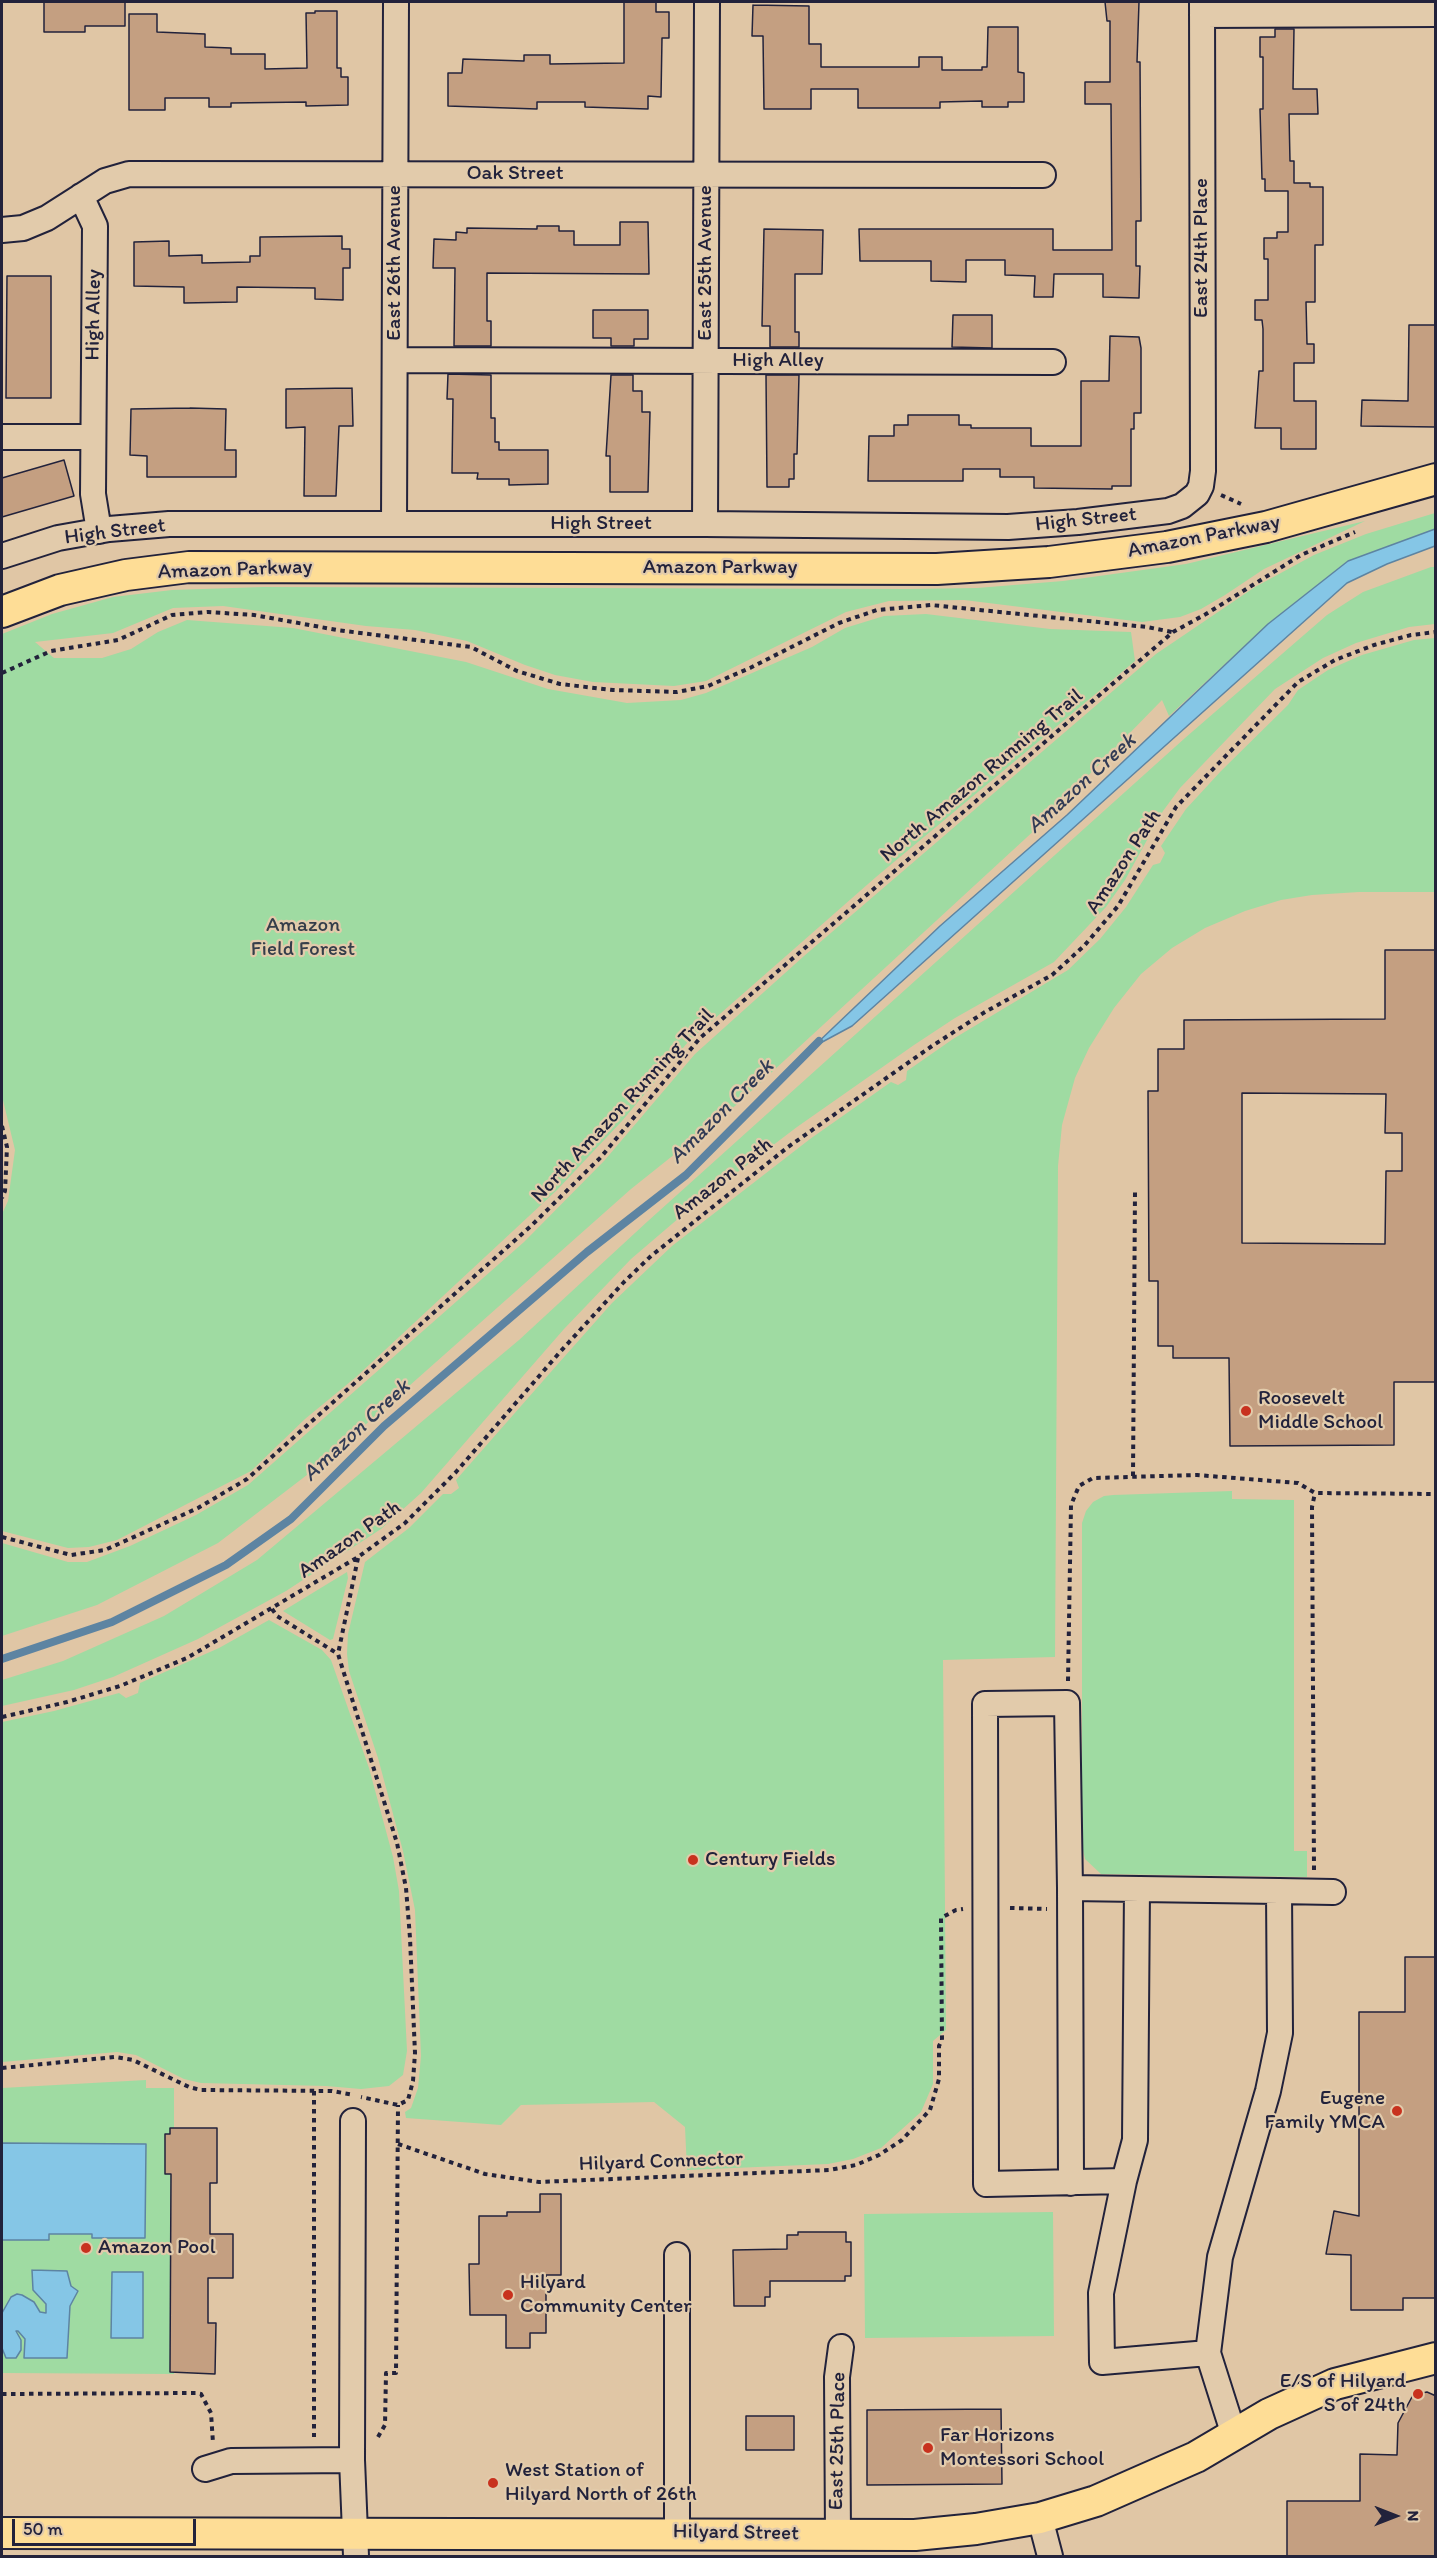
<!DOCTYPE html>
<html>
<head>
<meta charset="utf-8">
<style>
	body { margin:0 }
	#map { position:relative; width:1437px; height:2558px; overflow:hidden; background:#e0c6a5; font-family:Itim,sans-serif }
	canvas { display:block }
	.frame { position:absolute; inset:0; border:3px solid #22223b; pointer-events:none }
	.north { position:absolute; left:1365px; top:2486px; width:60px; height:60px; -webkit-text-stroke:4px #e2cbab; paint-order:stroke; rotate:90deg; font-size:16px; font-weight:700; line-height:24px; text-align:center; color:#22223b }
	.north::after { content:''; display:block; margin:auto; width:21px; height:27px; background:#22223b; clip-path:polygon(50% 0,100% 100%,50% 72%,0 100%) }
	.scale { position:absolute; left:12px; top:2519px; width:184px; height:27px; box-sizing:border-box; border:3px solid #22223b; border-top:0; padding-left:8px; font-size:18px; line-height:21px; white-space:nowrap; color:#22223b; -webkit-text-stroke:4px #e2cbab; paint-order:stroke }
</style>
</head>
<body>
<div id="map">
<canvas width="1437" height="2558"></canvas>
<div class="frame"></div>
<div class="north">N</div>
<div class="scale">50 m</div>
</div>
<script>
const context = document.querySelector('canvas').getContext('2d');
context.lineJoin = 'round';
function paint(path, color) {
  context.fillStyle = color;
  context.fill(path, 'evenodd');
}
function poly(rows) {
  const path = new Path2D();
  for (const r of rows) {
    path.moveTo(r[0], r[1]);
    for (let i = 2; i < r.length; i += 2) path.lineTo(r[i], r[i + 1]);
  }
  return path;
}
function strokePath(path, color, width, dash) {
  context.strokeStyle = color;
  context.lineWidth = width;
  context.lineCap = dash ? 'butt' : 'round';
  context.setLineDash(dash || []);
  context.stroke(path);
}
function write(font, color, halo, rows, align = 'center') {
  context.font = font + ' Itim,sans-serif';
  context.lineWidth = 4.5;
  context.setLineDash([]);
  context.textBaseline = 'middle';
  context.strokeStyle = halo;
  context.fillStyle = color;
  for (const [text, x, y, turn = 0] of rows) {
    context.save();
    context.translate(x, y);
    context.rotate((+turn || 0) * Math.PI / 180);
    context.textAlign = isNaN(turn) ? turn : align;
    if (halo) context.strokeText(text, 0, 0);
    context.fillText(text, 0, 0);
    context.restore();
  }
}
const green = poly([
	[1435,513,1435,529,1348,561,1268,624,1169,716,1162,700,1038,827,735,1106,631,1189,320,1465,218,1543,97,1605,2,1636,2,1543,68,1562,87,1562,130,1546,196,1515,248,1485,524,1242,604,1161,695,1054,804,956,1156,654,1255,587,1314,555,1366,534],
	[1365,521,1264,569,1225,595,1201,609,1180,617,1142,622,964,600,889,601,846,612,706,681,674,686,593,682,555,675,525,665,467,641,415,630,366,626,223,606,173,608,113,633,35,642,54,658,102,658,131,649,158,632,187,620,293,628,466,662,548,689,627,703,681,700,706,693,812,647,845,628,884,616,926,614,1050,629,1131,632,1135,661,876,877,688,1042,622,1121,557,1190,356,1377,305,1419,251,1471,117,1540,89,1547,68,1548,2,1531,2,1214,8,1201,15,1150,2,1096,2,634,52,614,113,597,172,590,263,587,907,589,977,588,1063,581,1186,564],
	[1431,567,1435,567,1435,624,1409,627,1356,643,1323,658,1275,689,1180,788,1163,811,1125,880,1106,907,1054,962,955,1018,914,1045,797,1127,693,1206,631,1259,564,1329,421,1493,381,1529,286,1591,198,1639,113,1677,74,1690,2,1706,2,1680,63,1661,164,1616,257,1560,519,1340,648,1221,1185,738,1327,615,1363,592],
	[1435,638,1435,892,1359,892,1312,895,1281,900,1245,911,1205,928,1172,948,1141,974,1114,1008,1089,1048,1075,1078,1062,1125,1058,1166,1055,1657,943,1660,946,2030,933,2041,933,2084,921,2112,881,2148,853,2159,828,2164,687,2170,685,2127,654,2102,521,2105,501,2125,406,2118,405,2112,411,2108,418,2088,421,2056,415,1910,403,1851,378,1758,349,1671,347,1654,348,1634,365,1562,409,1528,443,1494,451,1494,459,1488,456,1480,557,1365,612,1303,672,1246,810,1139,891,1082,898,1085,906,1080,907,1071,953,1039,1068,970,1100,939,1126,907,1153,865,1160,863,1165,853,1161,846,1186,809,1221,771,1288,705,1298,690,1328,670,1362,655,1414,640],
	[1232,1491,1232,1499,1294,1500,1294,1851,1307,1851,1307,1877,1101,1874,1085,1859,1082,1846,1082,1523,1086,1511,1093,1502,1104,1496,1113,1495],
	[347,1572,348,1578,333,1639,330,1640,283,1611],
	[269,1620,322,1650,331,1660,369,1768,393,1857,399,1891,407,2051,403,2075,389,2086,361,2089,326,2086,201,2083,184,2079,136,2055,117,2052,2,2062,2,1722,54,1711,119,1693,126,1698,138,1693,140,1683,219,1648],
	[146,2080,146,2088,174,2088,174,2128,170,2128,170,2134,165,2135,165,2173,171,2174,171,2322,174,2323,174,2374,2,2373,2,2088],
	[1053,2212,1054,2336,865,2338,864,2214]
]);
const water = poly([
	[1435,529,1435,546,1387,564,1347,583,852,1026,813,1047,940,926,1067,815,1268,624,1348,561,1435,529],
	[2,2143,146,2144,145,2238,92,2238,92,2234,49,2234,49,2240,2,2240,2,2143],
	[32,2270,67,2271,71,2286,78,2291,70,2306,67,2358,24,2358,25,2339,18,2331,16,2331,21,2340,21,2350,16,2358,6,2358,2,2348,2,2313,11,2297,17,2294,22,2295,34,2302,40,2312,46,2313,46,2304,33,2290,32,2270],
	[112,2272,143,2272,143,2338,111,2338,112,2272]
]);
const stream = poly([
	[2,1659,112,1622,226,1565,291,1519,384,1426,587,1252,686,1175,819,1041]
]);
const building = poly([
	[44,2,125,2,125,26,85,26,85,32,44,32,44,2],
	[624,2,656,2,656,12,669,12,669,38,662,38,661,97,648,96,648,109,585,107,585,102,537,102,537,109,448,106,448,73,462,73,463,59,524,61,524,55,550,55,550,64,624,63,624,2],
	[1105,2,1139,2,1137,62,1140,62,1141,221,1136,221,1136,266,1140,266,1139,298,1103,297,1103,274,1054,274,1053,297,1034,297,1035,276,1005,275,1005,260,966,260,966,282,931,281,931,261,860,261,859,229,1053,229,1053,250,1112,250,1111,104,1085,104,1085,82,1110,82,1110,21,1107,21,1105,2],
	[753,5,809,6,809,44,821,44,821,67,919,67,919,57,942,57,942,70,982,70,982,67,987,67,988,27,1018,27,1018,72,1024,73,1024,102,1008,102,1008,107,982,107,982,101,940,102,940,108,858,108,858,89,811,89,811,109,764,109,763,36,752,36,753,5],
	[315,11,337,11,337,68,341,68,341,77,348,77,348,105,306,106,306,102,231,103,231,107,209,107,209,98,165,98,165,110,129,110,129,14,157,14,157,32,205,34,205,47,231,48,231,54,265,54,265,69,307,68,306,13,315,13,315,11],
	[1275,29,1294,29,1293,89,1317,89,1318,114,1289,114,1290,161,1294,161,1294,183,1310,183,1310,187,1323,187,1323,245,1315,245,1315,302,1306,302,1307,344,1314,344,1314,363,1294,363,1294,401,1316,401,1316,449,1281,449,1281,428,1255,428,1259,371,1263,371,1263,329,1262,320,1255,320,1255,300,1268,300,1268,259,1264,259,1264,238,1277,238,1277,232,1288,232,1288,191,1265,191,1265,179,1262,179,1260,109,1263,109,1263,57,1260,57,1260,37,1275,37,1275,29],
	[620,222,648,222,649,274,487,273,487,321,491,321,491,346,454,346,455,268,433,268,434,239,456,240,456,232,467,233,467,228,537,229,537,226,559,226,559,231,574,231,574,245,620,245,620,222],
	[764,229,823,230,822,274,795,274,795,332,799,332,799,347,770,347,770,326,762,326,764,229],
	[342,236,342,249,350,249,350,268,343,268,343,300,315,299,315,288,237,287,237,302,184,303,184,287,134,286,134,242,169,241,169,256,202,255,202,263,250,262,250,256,260,256,260,237,342,236],
	[7,276,51,276,51,398,6,398,7,276],
	[593,310,648,310,648,339,634,339,634,346,611,346,611,338,593,338,593,310],
	[953,315,992,315,992,348,952,347,953,315],
	[1409,325,1436,325,1436,427,1361,426,1362,400,1408,401,1409,325],
	[1110,336,1139,337,1141,348,1141,413,1134,413,1134,429,1131,429,1131,486,1112,486,1112,489,1034,488,1034,477,1000,477,1000,469,963,469,963,481,868,481,869,436,894,436,894,425,908,425,908,415,959,415,959,425,971,425,971,428,1031,428,1031,446,1081,446,1081,381,1109,381,1110,336],
	[448,374,491,375,491,418,495,418,495,442,499,442,499,450,548,450,548,484,509,485,509,479,477,479,478,473,452,473,453,399,447,399,448,374],
	[611,375,633,375,633,391,642,391,642,412,650,412,648,492,610,492,610,456,606,456,611,375],
	[766,375,799,375,797,454,794,454,794,479,789,479,789,487,767,487,766,375],
	[352,388,353,426,339,426,336,496,304,496,305,427,286,428,286,389,352,388],
	[190,408,226,409,225,450,236,450,236,477,147,477,147,456,130,455,131,409,190,408],
	[64,460,74,496,2,517,2,478,64,460],
	[1385,950,1436,950,1436,1382,1394,1382,1394,1445,1230,1446,1229,1358,1173,1358,1173,1346,1158,1346,1158,1281,1149,1281,1148,1091,1158,1091,1158,1049,1184,1049,1184,1020,1385,1019,1385,950],
	[1242,1093,1386,1094,1385,1133,1402,1133,1402,1171,1386,1171,1385,1244,1242,1243,1242,1093],
	[1405,1957,1436,1957,1436,2298,1403,2298,1403,2310,1351,2310,1351,2255,1326,2254,1334,2211,1359,2216,1359,2012,1405,2012,1405,1957],
	[170,2128,217,2128,217,2183,210,2183,210,2234,233,2234,233,2278,208,2278,208,2323,216,2323,215,2374,170,2372,171,2174,165,2174,165,2134,170,2134,170,2128],
	[540,2194,561,2194,561,2275,546,2275,546,2333,530,2333,530,2348,506,2348,506,2315,470,2315,469,2264,479,2264,479,2216,507,2216,507,2212,540,2212,540,2194],
	[798,2232,846,2232,846,2242,851,2242,851,2276,845,2276,845,2281,770,2281,770,2297,765,2297,765,2306,734,2306,733,2250,787,2249,787,2235,798,2235,798,2232],
	[1427,2392,1436,2396,1436,2556,1287,2556,1287,2501,1360,2501,1360,2454,1397,2455,1398,2423,1413,2395,1427,2392],
	[1001,2409,1002,2484,867,2485,867,2410,1001,2409],
	[746,2416,794,2416,794,2450,746,2450,746,2416]
]);
const path = poly([
	[1221,495,1241,504],
	[2,673,51,651,118,640,172,615,208,612,254,615,337,630,471,647,517,671,560,684,613,690,677,692,708,686,750,668,839,623,877,610,931,605,1147,627,1172,632],
	[2,1126,7,1147,5,1191,2,1198],
	[1133,1476,1135,1191],
	[2,1537,71,1555,105,1550,198,1508,247,1479,532,1225,601,1157,700,1038,1173,632,1206,614,1301,555,1355,532],
	[358,1558,338,1654,397,1843,406,1888,410,1938,415,2053,413,2081,408,2100,398,2105,361,2097],
	[272,1609,277,1616,338,1654],
	[1068,1681,1071,1505,1079,1486,1093,1478,1197,1475,1298,1483,1315,1493,1436,1494],
	[2,1717,67,1702,120,1686,187,1658,358,1557,405,1523,456,1472,560,1352,624,1282,651,1256,788,1147,932,1046,985,1012,1052,975,1084,946,1118,906,1176,807,1298,682,1335,660,1374,645,1411,635,1436,632],
	[1314,1870,1312,1507,1315,1493],
	[1010,1908,1047,1909],
	[2,2068,115,2057,133,2060,189,2087,201,2090,332,2091,354,2095],
	[314,2091,314,2437],
	[398,2144,485,2174,539,2182,829,2170,856,2165,879,2155,902,2140,930,2110,939,2079,939,2046,942,2040,941,1918,956,1910,963,1909],
	[2,2394,196,2393,201,2394,211,2413,213,2443],
	[378,2437,385,2425,386,2373,396,2373,398,2105]
]);
const minor = poly([
	[1202,15,1436,14],
	[81,196,95,226,93,494,99,531],
	[2,230,23,228,47,218,105,181,129,174,1043,175],
	[395,360,1053,362],
	[2,437,92,437],
	[394,524,396,2],
	[705,524,707,2],
	[2,556,58,538,109,529,169,524,705,524,1008,527,1078,522,1168,511,1182,506,1197,494,1201,486,1203,471,1202,2],
	[1070,1888,1071,2183],
	[1137,1889,1135,2140,1124,2181,986,2184,985,1704,1067,1703,1070,1888,1279,1891,1333,1892],
	[353,2121,352,2460,356,2556],
	[1124,2181,1101,2293,1102,2362,1208,2353],
	[677,2255,677,2532],
	[1234,2435,1208,2353,1220,2257,1268,2091,1280,2033,1279,1891],
	[205,2469,231,2461,352,2460],
	[1040,2518,1050,2556],
	[838,2535,837,2377,841,2347]
]);
const major = poly([
	[2,612,60,590,126,575,189,567,937,569,1049,562,1167,547,1266,527,1436,479],
	[2,2533,915,2535,976,2529,1040,2518,1096,2501,1196,2457,1269,2414,1335,2384,1436,2358]
]);
const markers = [
	[1246,1411,6,"#c8321e"],
	[693,1860,6,"#c8321e"],
	[1397,2111,6,"#c8321e"],
	[86,2248,6,"#c8321e"],
	[508,2295,6,"#c8321e"],
	[1418,2394,6,"#c8321e"],
	[928,2448,6,"#c8321e"],
	[493,2483,6,"#c8321e"]
];
const streetNames = [
	["Oak Street",515,174],
	["East 24th Place",1202,248,-90],
	["East 26th Avenue",395,263,-90],
	["East 25th Avenue",706,263,-90],
	["High Alley",94,315,-89],
	["High Alley",778,361],
	["High Street",1086,520,-6],
	["High Street",601,524],
	["High Street",115,532,-7],
	["Amazon Parkway",1204,537,-11],
	["Amazon Parkway",720,568],
	["Amazon Parkway",235,570,-2],
	["North Amazon Running Trail",982,776,-40],
	["Amazon Path",1124,862,-57],
	["North Amazon Running Trail",623,1106,-47],
	["Amazon Path",723,1179,-38],
	["Amazon Path",350,1540,-35],
	["Hilyard Connector",661,2162,-2],
	["East 25th Place",838,2441,-89],
	["Hilyard Street",736,2533,1]
];
const parkNames = [
	["Amazon",303,926],
	["Field Forest",303,950]
];
const poiNames = [
	["Roosevelt",1258,1399],
	["Middle School",1258,1423],
	["Century Fields",705,1860],
	["Eugene",1385,2099,"right"],
	["Family YMCA",1385,2123,"right"],
	["Amazon Pool",98,2248],
	["Hilyard",520,2283],
	["Community Center",520,2307],
	["E/S of Hilyard",1406,2382,"right"],
	["S of 24th",1406,2406,"right"],
	["Far Horizons",940,2436],
	["Montessori School",940,2460],
	["West Station of",505,2471],
	["Hilyard North of 26th",505,2495]
];
const waterNames = [
	["Amazon Creek",1082,784,-42],
	["Amazon Creek",722,1112,-45],
	["Amazon Creek",357,1431,-43]
];
paint(green, '#9fdba2');
paint(water, '#85c6e6');
strokePath(water, '#5d84a2', 1.5);
strokePath(stream, '#5d84a2', 8);
paint(building, '#c49f81');
strokePath(building, '#22223b', 1.5);
strokePath(minor, '#22223b', 28);
strokePath(major, '#22223b', 34);
strokePath(path, '#22223b', 4, [4.5, 4.5]);
strokePath(minor, '#e2cbab', 24);
strokePath(major, '#fedd96', 30);
for (const [x, y, r, color] of markers) {
  const dot = new Path2D();
  dot.arc(x, y, r, 0, 2 * Math.PI);
  context.fillStyle = color;
  context.fill(dot);
  strokePath(dot, '#e2cbab', 2);
}
write('21px', '#22223b', '#e2cbab', streetNames);
write('21px', '#353e4a', '#e2cbab', parkNames);
write('21px', '#22223b', '#e2cbab', poiNames, 'left');
write('italic 22px', '#313b55', '#e2cbab', waterNames);
</script>
</body>
</html>
